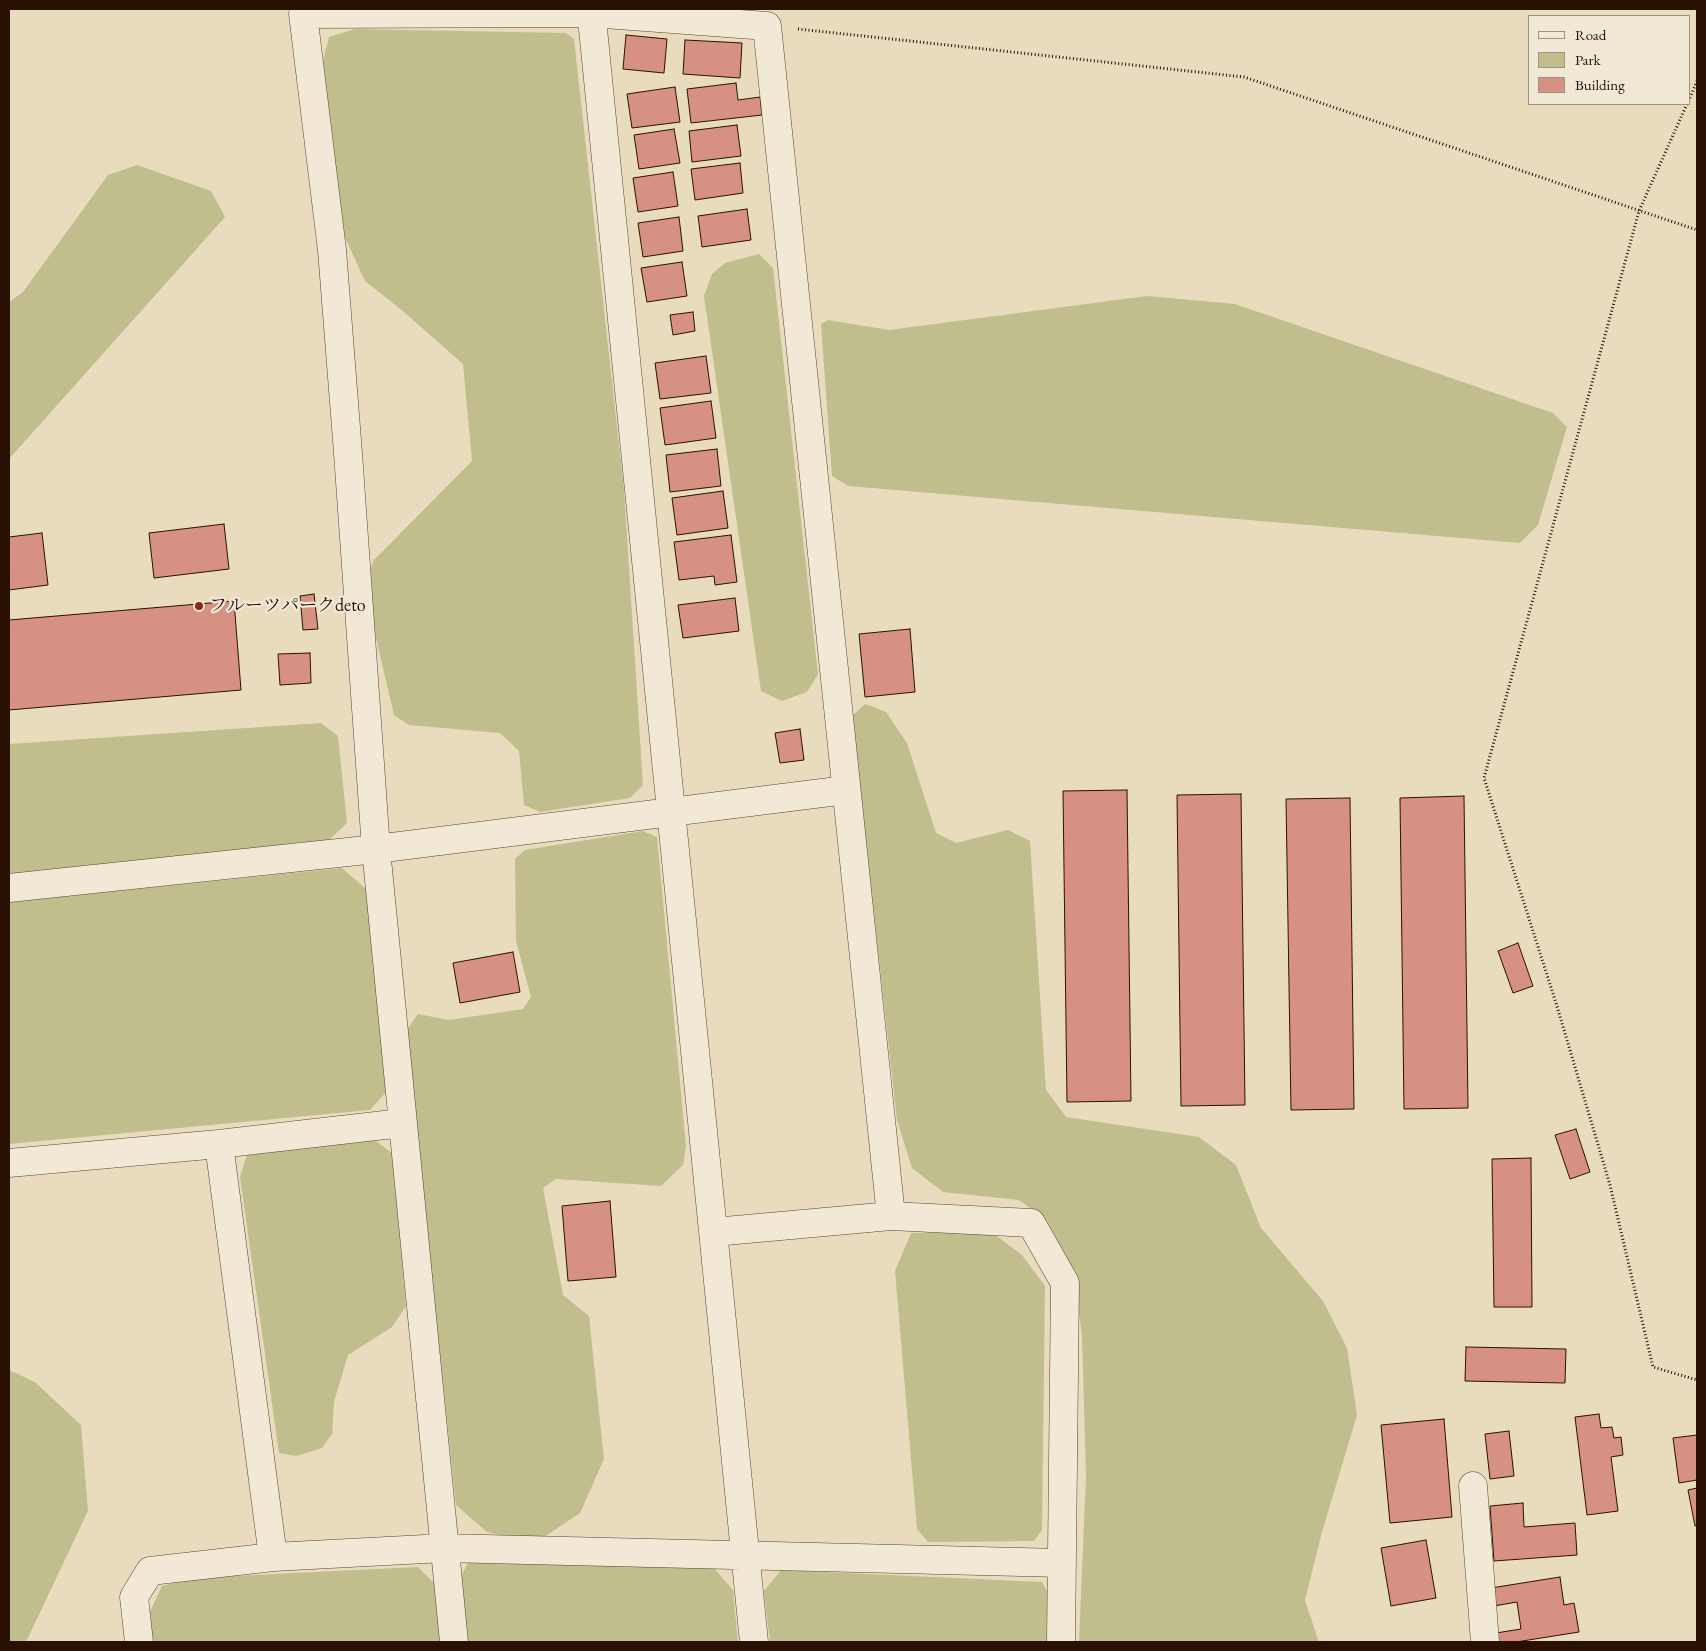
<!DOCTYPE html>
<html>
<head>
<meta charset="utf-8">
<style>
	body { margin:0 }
	#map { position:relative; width:1706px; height:1651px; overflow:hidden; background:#e9dcbe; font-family:"EB Garamond",serif }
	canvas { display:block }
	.frame { position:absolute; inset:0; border:10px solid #2a1003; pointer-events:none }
	.legend { position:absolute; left:1528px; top:15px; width:162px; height:90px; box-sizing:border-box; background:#f1e8d5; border:1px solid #a19281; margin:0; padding:6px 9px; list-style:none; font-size:15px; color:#2a1003 }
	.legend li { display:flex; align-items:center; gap:10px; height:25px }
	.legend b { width:25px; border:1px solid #a19281 }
</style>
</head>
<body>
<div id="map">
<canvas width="1706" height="1651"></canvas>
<div class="frame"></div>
<ul class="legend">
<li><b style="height:6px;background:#f1e8d5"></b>Road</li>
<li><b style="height:14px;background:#bfbe8c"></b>Park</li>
<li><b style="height:14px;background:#d79182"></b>Building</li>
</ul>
</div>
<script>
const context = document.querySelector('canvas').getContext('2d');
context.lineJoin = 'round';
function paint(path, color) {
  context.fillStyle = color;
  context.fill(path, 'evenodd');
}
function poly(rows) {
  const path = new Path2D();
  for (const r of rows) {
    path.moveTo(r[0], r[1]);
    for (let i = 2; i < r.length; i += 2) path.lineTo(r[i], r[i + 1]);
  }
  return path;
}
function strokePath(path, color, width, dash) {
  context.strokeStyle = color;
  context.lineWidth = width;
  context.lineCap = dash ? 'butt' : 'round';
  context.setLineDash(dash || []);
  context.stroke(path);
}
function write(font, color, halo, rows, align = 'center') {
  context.font = font + ' "EB Garamond","Noto Serif JP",serif';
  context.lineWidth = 4.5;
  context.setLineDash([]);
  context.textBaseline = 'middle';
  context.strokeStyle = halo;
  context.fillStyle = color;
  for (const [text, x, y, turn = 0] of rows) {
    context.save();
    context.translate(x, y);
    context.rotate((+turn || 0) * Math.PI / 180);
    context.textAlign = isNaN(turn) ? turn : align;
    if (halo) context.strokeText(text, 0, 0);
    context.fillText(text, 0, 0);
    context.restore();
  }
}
const green = poly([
	[355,29,566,33,574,39,624,490,643,785,630,798,540,812,524,805,519,751,500,733,409,725,394,715,365,591,373,561,472,461,463,364,404,312,365,281,342,231,323,61,329,37],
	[137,165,211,191,225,217,9,459,9,302,23,292,108,175],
	[759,254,773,268,818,674,807,692,782,701,761,691,704,296,712,274,725,263],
	[1147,296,1235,304,1553,413,1567,427,1538,525,1520,543,848,486,832,476,821,324,828,320,889,330],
	[865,704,886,712,907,743,936,833,956,843,1008,830,1030,841,1046,1090,1066,1117,1199,1137,1236,1165,1261,1228,1323,1301,1347,1348,1357,1415,1322,1532,1305,1600,1319,1642,1079,1642,1086,1476,1082,1336,1073,1270,1047,1221,1019,1200,943,1192,912,1168,897,1120,852,716],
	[321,723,338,736,347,823,327,842,9,874,9,744],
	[643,831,657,837,686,1146,683,1165,661,1186,556,1179,543,1188,563,1295,589,1316,604,1459,580,1513,535,1543,487,1532,456,1505,406,1031,418,1014,449,1020,523,1009,531,997,516,941,515,859,525,850],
	[342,868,367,890,387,1091,370,1110,9,1144,9,902],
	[372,1138,392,1153,406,1306,392,1327,348,1355,334,1402,332,1434,322,1448,296,1456,279,1453,240,1177,247,1155],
	[990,1231,1022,1255,1045,1286,1042,1530,1034,1541,928,1542,917,1529,895,1271,911,1233],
	[9,1370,35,1382,81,1425,88,1511,26,1642,9,1642],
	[469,1560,712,1566,733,1590,738,1642,467,1642,460,1579],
	[418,1567,438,1587,443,1642,151,1642,148,1616,162,1586,194,1578],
	[781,1570,1042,1582,1053,1602,1050,1642,770,1642,764,1591]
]);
const building = poly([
	[626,35,667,39,664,73,623,69,626,35],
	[685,40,742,43,740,78,683,74,685,40],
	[736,83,738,100,760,97,762,115,691,123,687,89,736,83],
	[675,87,680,122,632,128,627,94,675,87],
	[737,125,741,156,692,162,689,131,737,125],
	[674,129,680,163,639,169,634,135,674,129],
	[740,163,743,193,695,200,691,169,740,163],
	[673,172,678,206,638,212,633,178,673,172],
	[747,209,751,240,702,247,698,216,747,209],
	[679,217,683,251,643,257,638,223,679,217],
	[682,262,687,296,647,302,641,268,682,262],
	[693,312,695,331,673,335,670,315,693,312],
	[706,356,711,393,660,399,655,363,706,356],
	[711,401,716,438,665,445,660,408,711,401],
	[717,449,721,486,670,492,666,455,717,449],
	[723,491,728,528,677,535,672,498,723,491],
	[224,524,229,569,154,578,149,533,224,524],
	[42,533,48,585,9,590,9,537,42,533],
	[731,535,737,582,715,585,714,576,679,580,674,542,731,535],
	[314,594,318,629,303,630,300,596,314,594],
	[735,598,739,631,683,638,678,605,735,598],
	[234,601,241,690,9,710,9,620,234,601],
	[910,629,915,692,865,697,859,634,910,629],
	[310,653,311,683,280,685,278,654,310,653],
	[800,729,804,760,780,763,775,733,800,729],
	[1127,790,1131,1101,1067,1102,1063,791,1127,790],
	[1241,794,1245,1105,1181,1106,1177,795,1241,794],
	[1464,796,1468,1108,1404,1109,1400,798,1464,796],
	[1350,798,1354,1109,1291,1110,1286,799,1350,798],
	[1518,943,1533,986,1513,993,1498,951,1518,943],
	[513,952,520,992,460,1003,453,963,513,952],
	[1576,1129,1590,1172,1570,1179,1555,1135,1576,1129],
	[1531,1158,1532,1307,1494,1307,1492,1159,1531,1158],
	[610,1201,616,1277,568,1281,562,1206,610,1201],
	[1466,1347,1566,1349,1565,1383,1465,1381,1466,1347],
	[1599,1414,1601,1428,1612,1427,1614,1438,1621,1437,1623,1455,1611,1457,1618,1511,1587,1515,1575,1417,1599,1414],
	[1444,1419,1452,1517,1390,1523,1381,1425,1444,1419],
	[1509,1431,1514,1476,1490,1479,1485,1434,1509,1431],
	[1697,1435,1697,1480,1679,1483,1673,1438,1697,1435],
	[1697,1488,1697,1525,1695,1526,1688,1490,1697,1488],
	[1523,1503,1524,1527,1575,1523,1577,1555,1494,1561,1490,1506,1523,1503],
	[1426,1540,1436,1598,1391,1606,1381,1548,1426,1540],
	[1560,1577,1564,1605,1574,1603,1579,1632,1516,1642,1498,1642,1496,1633,1521,1629,1517,1602,1494,1606,1491,1588,1560,1577]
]);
const path = poly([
	[798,29,1244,77,1697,230],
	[1690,98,1697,81],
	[1687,104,1639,211,1484,778,1556,1003,1610,1185,1653,1367,1697,1380]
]);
const minor = poly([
	[591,9,754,1642],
	[9,888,376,849,846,790],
	[219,1144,273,1557],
	[9,1163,219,1144,402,1123],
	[714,1232,891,1216,1031,1223,1065,1283,1061,1642],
	[1473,1486,1485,1642],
	[139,1642,134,1597,150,1571,273,1557,444,1548,1062,1563],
	[454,1642,376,849,348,453,332,250,303,14,591,13,767,26,891,1216]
]);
const markers = [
	[199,606,5,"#8f2418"]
];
const poiNames = [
	["フルーツパークdeto",209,606]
];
paint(green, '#bfbe8c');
paint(building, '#d79182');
strokePath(building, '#2a1003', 1);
strokePath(minor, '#5a4332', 29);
strokePath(path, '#2a1003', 3, [1, 2.5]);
strokePath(minor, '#f1e8d5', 28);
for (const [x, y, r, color] of markers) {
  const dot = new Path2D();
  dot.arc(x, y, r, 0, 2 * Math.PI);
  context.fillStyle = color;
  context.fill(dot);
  strokePath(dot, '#f1e8d5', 2);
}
write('18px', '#2a1003', '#f1e8d5', poiNames, 'left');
</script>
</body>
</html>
